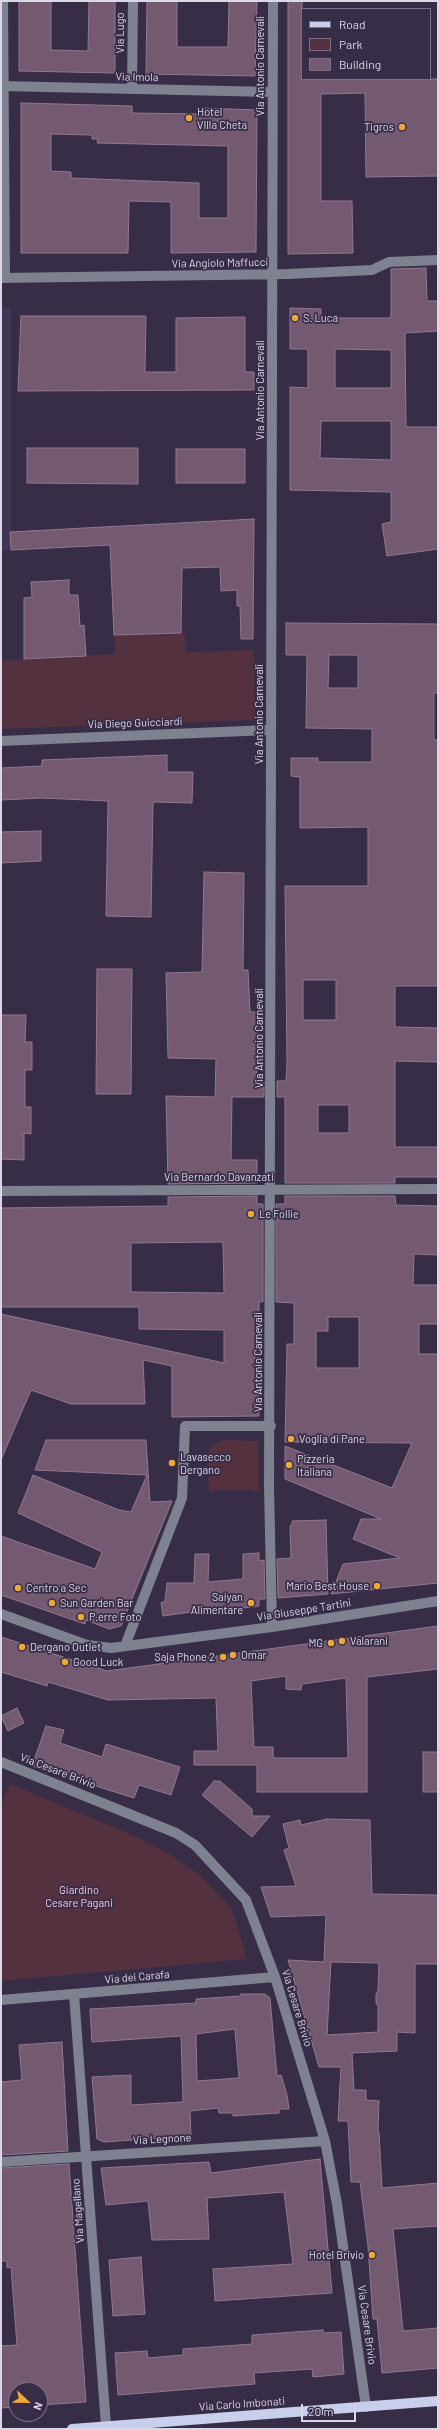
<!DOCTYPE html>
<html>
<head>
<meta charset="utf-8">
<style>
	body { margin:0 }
	#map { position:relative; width:439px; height:2430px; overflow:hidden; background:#372d47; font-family:Barlow,sans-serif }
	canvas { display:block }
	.frame { position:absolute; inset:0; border:2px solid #dcd7e7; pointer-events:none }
	.legend { position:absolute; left:301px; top:8px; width:130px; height:72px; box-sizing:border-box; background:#372d47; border:1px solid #797187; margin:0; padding:5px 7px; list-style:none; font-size:12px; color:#dcd7e7 }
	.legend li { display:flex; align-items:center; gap:8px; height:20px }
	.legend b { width:20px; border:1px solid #797187 }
	.north { position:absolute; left:8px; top:2382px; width:40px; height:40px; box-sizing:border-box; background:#372d47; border:1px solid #797187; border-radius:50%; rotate:112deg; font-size:11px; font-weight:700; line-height:16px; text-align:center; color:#dcd7e7 }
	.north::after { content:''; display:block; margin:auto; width:14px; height:18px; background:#eca93a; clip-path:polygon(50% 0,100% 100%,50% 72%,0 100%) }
	.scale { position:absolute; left:301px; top:2404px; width:55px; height:18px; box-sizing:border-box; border:2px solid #dcd7e7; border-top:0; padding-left:5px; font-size:12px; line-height:14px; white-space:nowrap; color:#dcd7e7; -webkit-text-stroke:3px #372d47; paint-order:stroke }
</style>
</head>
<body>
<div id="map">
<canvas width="439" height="2430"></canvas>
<div class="frame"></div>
<ul class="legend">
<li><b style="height:5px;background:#c8cfec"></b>Road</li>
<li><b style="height:11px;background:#54313f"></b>Park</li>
<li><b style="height:11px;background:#735a71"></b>Building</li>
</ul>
<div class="north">N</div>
<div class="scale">20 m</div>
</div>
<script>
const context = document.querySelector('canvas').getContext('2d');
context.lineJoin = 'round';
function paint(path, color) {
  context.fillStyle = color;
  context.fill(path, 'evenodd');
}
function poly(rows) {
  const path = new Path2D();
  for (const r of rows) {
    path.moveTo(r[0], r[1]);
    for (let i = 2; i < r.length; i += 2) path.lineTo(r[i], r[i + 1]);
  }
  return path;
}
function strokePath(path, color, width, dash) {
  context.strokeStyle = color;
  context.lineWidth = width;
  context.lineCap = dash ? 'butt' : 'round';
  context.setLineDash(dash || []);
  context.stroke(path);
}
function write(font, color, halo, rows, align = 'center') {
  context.font = font + ' Barlow,sans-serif';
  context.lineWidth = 3.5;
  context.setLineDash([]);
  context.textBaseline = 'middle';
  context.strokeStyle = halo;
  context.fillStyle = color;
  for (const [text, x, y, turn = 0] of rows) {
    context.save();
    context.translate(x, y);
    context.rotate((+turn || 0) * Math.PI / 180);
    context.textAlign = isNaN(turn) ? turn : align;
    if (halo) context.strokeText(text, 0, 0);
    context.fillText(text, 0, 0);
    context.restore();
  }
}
const built = poly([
	[1,307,11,308,11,550,1,550]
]);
const green = poly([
	[185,633,186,652,254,650,255,720,1,729,1,661,115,654,114,635],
	[223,1440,258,1441,259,1493,249,1490,216,1490,209,1493,208,1454,211,1446],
	[10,1784,139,1838,176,1858,202,1877,232,1909,247,1959,1,1981,1,1804]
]);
const building = poly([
	[19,1,51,1,51,50,88,51,89,1,115,1,115,73,19,71,19,1],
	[147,1,177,1,177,47,228,47,229,1,257,1,255,76,146,74,147,1],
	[288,1,302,1,302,79,438,79,438,176,366,177,365,93,321,94,321,201,352,201,353,253,288,254,288,1],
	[21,103,132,106,132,113,201,114,201,108,257,110,256,252,171,253,171,202,129,201,128,253,21,253,21,103],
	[51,134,92,135,92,139,98,139,97,143,228,146,228,218,199,218,199,183,71,178,71,172,51,171,51,134],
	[426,268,427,301,438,301,438,331,405,333,406,427,438,427,438,549,387,556,382,524,391,522,391,492,290,490,290,387,308,388,308,349,290,349,290,308,321,309,321,318,391,318,391,269,426,268],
	[335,349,391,350,391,388,335,388,335,349],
	[321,421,391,421,391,460,320,458,321,421],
	[21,316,146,316,145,372,176,372,176,318,245,317,245,372,254,372,254,390,18,391,21,316],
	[27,448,138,448,138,484,27,483,27,448],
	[176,449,245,449,245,483,176,483,176,449],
	[254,519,253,639,241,639,240,606,237,606,237,590,221,591,220,567,182,568,181,633,114,635,110,545,11,550,10,532,254,519],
	[69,580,69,595,78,595,80,626,84,625,86,656,24,659,24,598,32,597,31,582,69,580],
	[286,623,438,624,438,693,434,693,434,740,438,740,438,986,395,986,395,1027,438,1028,438,1062,395,1061,395,1147,438,1147,438,1177,395,1177,395,1183,285,1183,285,1097,277,1097,277,1081,286,1081,287,1062,285,886,368,886,368,827,300,828,300,777,291,776,291,758,318,758,318,762,372,762,372,729,306,728,307,655,286,655,286,623],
	[329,655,358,655,358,688,328,688,329,655],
	[303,980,336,980,336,1020,303,1020,303,980],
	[318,1105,349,1105,349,1133,318,1133,318,1105],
	[167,755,167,772,193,772,192,803,153,802,151,917,106,916,108,801,42,798,1,800,1,768,42,766,42,760,167,755],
	[41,831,41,861,1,863,1,832,41,831],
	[204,872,244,873,243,970,248,970,250,1012,259,1012,256,1081,264,1081,264,1097,232,1097,231,1160,257,1160,257,1183,168,1184,166,1096,215,1097,216,1059,168,1058,166,973,202,972,204,872],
	[97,969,132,969,131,1094,96,1094,97,969],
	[1,1015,26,1015,25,1042,32,1042,32,1070,25,1070,25,1107,31,1107,31,1134,24,1133,24,1160,1,1159,1,1015],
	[257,1196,257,1204,263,1204,263,1302,259,1302,259,1416,172,1417,172,1366,143,1360,145,1404,71,1404,31,1390,1,1460,1,1314,224,1363,224,1330,139,1329,139,1307,1,1307,1,1208,168,1206,168,1197,257,1196],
	[223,1242,224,1293,131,1292,131,1243,223,1242],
	[285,1196,395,1196,396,1205,438,1206,438,1255,414,1254,413,1285,438,1285,438,1324,419,1324,419,1354,438,1354,438,1583,331,1594,343,1564,400,1558,353,1539,361,1519,381,1519,285,1479,285,1446,392,1488,412,1443,285,1442,287,1344,294,1344,294,1303,276,1302,276,1204,285,1204,285,1196],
	[328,1317,359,1317,359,1368,316,1368,316,1331,328,1331,328,1317],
	[46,1440,146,1440,150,1502,172,1501,121,1626,109,1629,86,1620,85,1624,1,1595,1,1536,95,1569,102,1552,18,1513,33,1475,119,1510,131,1512,147,1475,35,1470,46,1440],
	[326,1520,328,1594,278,1598,277,1559,291,1558,290,1526,292,1525,292,1521,326,1520],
	[259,1553,259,1561,264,1560,265,1599,259,1599,259,1606,198,1614,198,1611,163,1616,161,1603,165,1601,167,1583,194,1583,195,1554,209,1554,208,1582,243,1579,243,1554,259,1553],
	[438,1626,438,1669,367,1677,367,1792,257,1792,257,1765,194,1765,194,1751,218,1751,216,1698,108,1700,48,1682,47,1686,1,1672,1,1637,107,1671,438,1626],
	[286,1676,286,1689,301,1690,302,1684,346,1678,348,1758,273,1758,273,1747,254,1747,251,1681,286,1676],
	[17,1708,24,1723,8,1731,1,1716,17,1708],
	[46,1726,64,1730,60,1743,102,1757,106,1744,180,1767,171,1795,139,1785,134,1798,32,1766,46,1726],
	[423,1752,438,1752,438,1792,423,1792,423,1752],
	[214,1781,220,1781,252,1809,252,1816,270,1816,252,1837,202,1795,214,1781],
	[327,1819,370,1820,372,1894,438,1895,438,1964,415,1964,415,2033,397,2032,397,2051,352,2053,354,2090,366,2090,366,2100,379,2101,378,2132,379,2132,382,2188,438,2183,438,2226,393,2229,403,2331,438,2328,438,2368,382,2373,377,2319,373,2319,368,2246,360,2182,351,2182,348,2121,338,2121,341,2067,319,2067,288,1960,324,1962,326,1915,271,1917,261,1887,296,1886,284,1850,289,1848,283,1824,300,1820,301,1825,327,1819],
	[331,1962,379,1963,378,1991,376,1994,376,2003,378,2006,378,2032,327,2035,331,1962],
	[241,1994,265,1994,270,1998,277,2076,281,2075,287,2095,289,2109,279,2109,279,2113,233,2116,233,2113,219,2113,218,2108,190,2111,191,2136,104,2142,97,2139,92,2077,131,2075,131,2105,183,2102,181,2036,92,2042,90,2009,196,2003,196,1999,241,1996,241,1994],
	[235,2029,239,2078,197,2081,196,2034,235,2029],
	[62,2042,68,2151,1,2155,1,2082,22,2080,19,2045,62,2042],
	[320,2159,332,2293,215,2301,213,2269,293,2264,284,2192,207,2198,209,2239,152,2240,148,2201,106,2205,101,2168,209,2162,211,2173,320,2159],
	[69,2164,86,2402,40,2405,40,2390,16,2390,16,2407,1,2408,1,2346,17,2345,11,2267,7,2268,7,2261,1,2261,1,2168,69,2164],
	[141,2257,145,2314,113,2316,109,2260,141,2257],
	[323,2330,323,2333,341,2332,344,2374,313,2377,312,2369,254,2373,255,2384,118,2395,115,2353,147,2351,148,2358,183,2355,183,2349,252,2344,252,2335,323,2330]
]);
const minor = poly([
	[3,1,5,278],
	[1,86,272,92],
	[132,89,133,1],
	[1,278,288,274,372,270,389,262,438,260],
	[1,741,270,730],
	[1,1191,438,1189],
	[1,1614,87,1645,111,1648,272,1627,438,1601],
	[272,1627,269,1486,273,1],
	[125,1646,182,1498,185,1426,271,1426],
	[1,1762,176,1833,195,1845,246,1900,275,1977,325,2141,337,2204,366,2407],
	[74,1994,106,2426],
	[1,2000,275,1977],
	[1,2162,325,2141]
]);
const major = poly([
	[72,2429,438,2401]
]);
const markers = [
	[189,118,4,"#eca93a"],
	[402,127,4,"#eca93a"],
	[295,318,4,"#eca93a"],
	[251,1214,4,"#eca93a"],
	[291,1439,4,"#eca93a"],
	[172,1463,4,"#eca93a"],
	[289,1465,4,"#eca93a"],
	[377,1586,4,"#eca93a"],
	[18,1588,4,"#eca93a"],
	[52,1603,4,"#eca93a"],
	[251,1603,4,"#eca93a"],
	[81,1617,4,"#eca93a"],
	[342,1641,4,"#eca93a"],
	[331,1643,4,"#eca93a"],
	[22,1647,4,"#eca93a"],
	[233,1655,4,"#eca93a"],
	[223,1657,4,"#eca93a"],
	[65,1662,4,"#eca93a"],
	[372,2255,4,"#eca93a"]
];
const streetNames = [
	["Via Lugo",120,33,-90],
	["Via Antonio Carnevali",260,66,-90],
	["Via Imola",137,77,1],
	["Via Angiolo Maffucci",220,263,-1],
	["Via Antonio Carnevali",260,390,-90],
	["Via Antonio Carnevali",259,714,-90],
	["Via Diego Guicciardi",135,723,-2],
	["Via Antonio Carnevali",259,1038,-90],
	["Via Bernardo Davanzati",219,1177],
	["Via Antonio Carnevali",258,1362,-90],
	["Via Giuseppe Tartini",304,1610,-9],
	["Via Cesare Brivio",58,1771,21],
	["Via dei Carafa",137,1977,-5],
	["Via Cesare Brivio",297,2008,73],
	["Via Legnone",162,2139,-3],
	["Via Magellano",78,2211,-94],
	["Via Cesare Brivio",367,2325,82],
	["Via Carlo Imbonati",242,2404,-4]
];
const poiNames = [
	["Hotel",197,112],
	["VIlla Cheta",197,125],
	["Tigros",394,127,"right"],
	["S. Luca",303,318],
	["Le Follie",259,1214],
	["Voglia di Pane",299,1439],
	["Lavasecco",180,1457],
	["Dergano",180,1470],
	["Pizzeria",297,1459],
	["Italiana",297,1472],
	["Mario Best House",369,1586,"right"],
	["Centro a Sec",26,1588],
	["Saiyan",243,1597,"right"],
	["Alimentare",243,1610,"right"],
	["Sun Garden Bar",60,1603],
	["P.erre Foto",89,1617],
	["Valarani",350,1641],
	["MG",323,1643,"right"],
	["Dergano Outlet",30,1647],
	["Omar",241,1655],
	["Saja Phone 2",215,1657,"right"],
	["Good Luck",73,1662],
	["Hotel Brivio",364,2255,"right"]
];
const parkNames = [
	["Giardino",79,1890],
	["Cesare Pagani",79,1903]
];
paint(built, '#413454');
paint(green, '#54313f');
paint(building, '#735a71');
strokePath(building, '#927890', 1);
strokePath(minor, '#7e818f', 10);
strokePath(major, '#c8cfec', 10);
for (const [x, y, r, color] of markers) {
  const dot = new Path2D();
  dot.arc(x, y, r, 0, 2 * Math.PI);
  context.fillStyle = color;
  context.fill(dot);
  strokePath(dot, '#372d47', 1.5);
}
write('11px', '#dcd7e7', '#372d47', streetNames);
write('11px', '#dcd7e7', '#372d47', poiNames, 'left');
write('11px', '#fdc4d9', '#372d47', parkNames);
</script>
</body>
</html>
